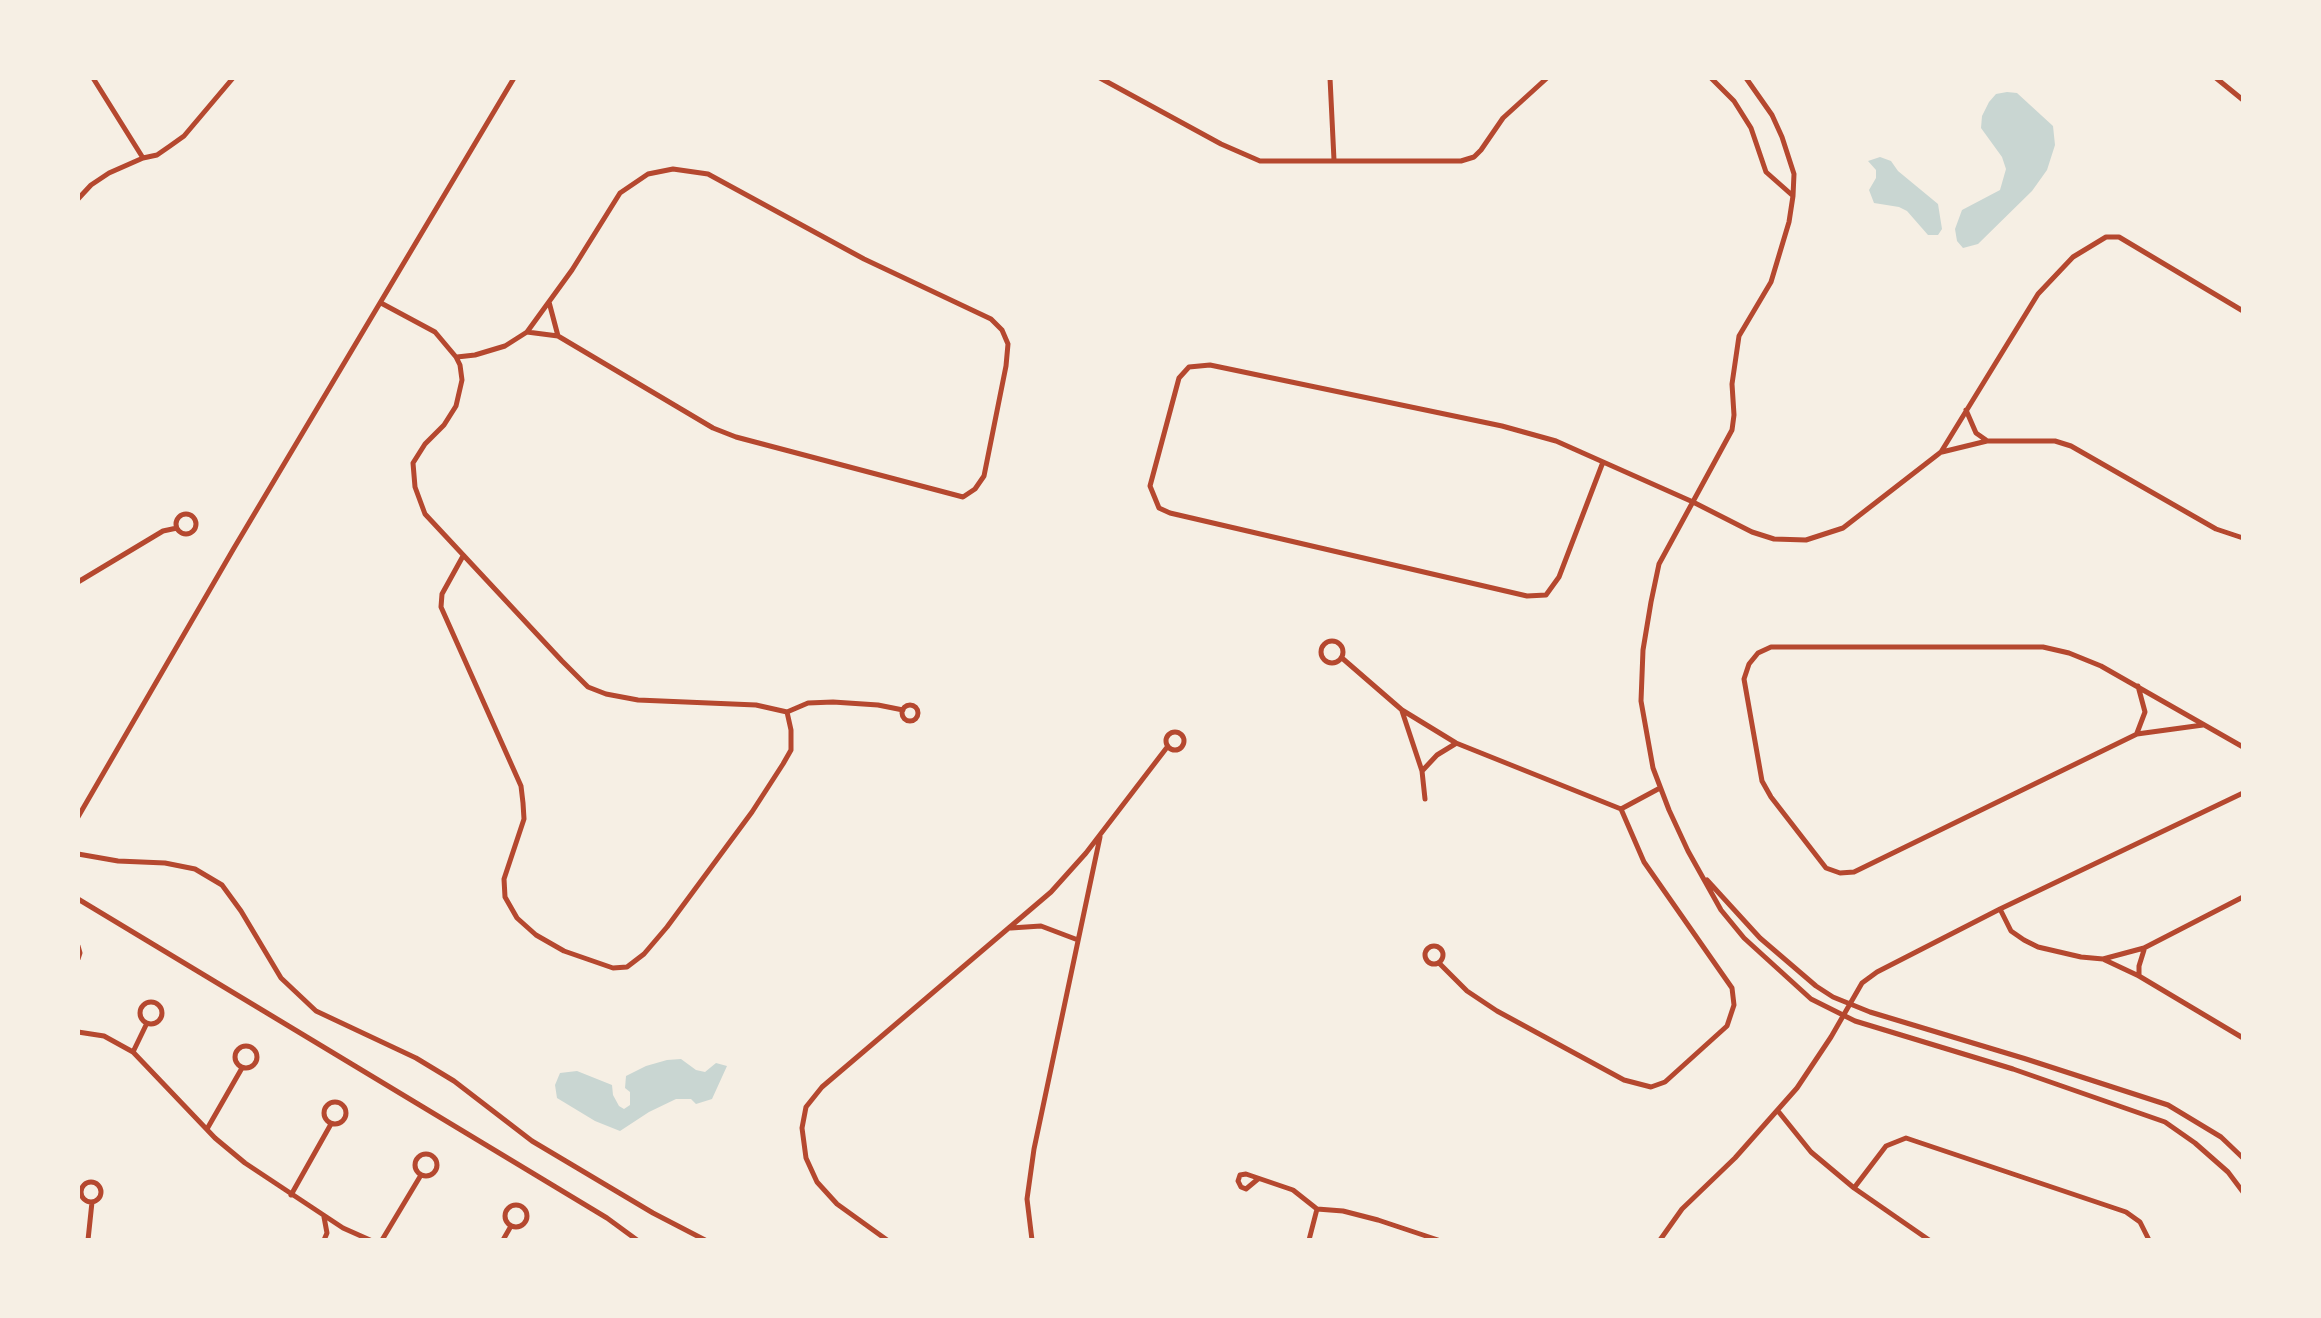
<!DOCTYPE html>
<html>
<head>
<meta charset="utf-8">
<style>
	body { margin:0 }
	#map { position:relative; width:2321px; height:1318px; overflow:hidden; background:#f6efe4; font-family:Ubuntu,sans-serif }
	canvas { display:block }
	.frame { position:absolute; inset:0; border:80px solid #f6efe4; pointer-events:none }
</style>
</head>
<body>
<div id="map">
<canvas width="2321" height="1318"></canvas>
<div class="frame"></div>
</div>
<script>
const context = document.querySelector('canvas').getContext('2d');
context.lineJoin = 'round';
function paint(path, color) {
  context.fillStyle = color;
  context.fill(path, 'evenodd');
}
function poly(rows) {
  const path = new Path2D();
  for (const r of rows) {
    if (r.length === 3) {
      path.moveTo(r[0] + r[2], r[1]);
      path.arc(r[0], r[1], r[2], 0, 2 * Math.PI);
      continue;
    }
    path.moveTo(r[0], r[1]);
    for (let i = 2; i < r.length; i += 2) path.lineTo(r[i], r[i + 1]);
  }
  return path;
}
function strokePath(path, color, width, dash) {
  context.strokeStyle = color;
  context.lineWidth = width;
  context.lineCap = dash ? 'butt' : 'round';
  context.setLineDash(dash || []);
  context.stroke(path);
}
const water = poly([
	[2007,92,2017,93,2053,126,2055,145,2047,170,2032,191,1978,244,1963,248,1957,241,1955,229,1962,210,2000,190,2006,169,2002,157,1981,128,1982,116,1989,102,1996,94],
	[1880,157,1891,161,1898,171,1938,204,1942,229,1938,235,1928,235,1907,211,1899,207,1874,203,1869,190,1876,178,1876,170,1868,161],
	[681,1059,696,1070,705,1072,716,1063,727,1066,712,1099,696,1104,691,1099,676,1099,649,1112,620,1131,595,1121,557,1098,555,1085,560,1073,577,1071,612,1085,613,1095,619,1106,624,1109,630,1105,630,1092,625,1088,626,1076,646,1066,667,1060]
]);
const minor = poly([
	[93,78,143,158],
	[1100,78,1221,144,1260,161,1461,161,1474,157,1481,150,1503,118,1547,78],
	[1330,78,1334,160],
	[1711,78,1734,101,1751,128,1766,172,1792,195],
	[1746,78,1772,115,1782,137,1794,174,1793,196,1789,222,1771,282,1739,336,1732,384,1734,415,1732,430,1659,564,1651,602,1643,650,1641,701,1653,768,1669,810,1688,851,1721,910,1744,938,1811,999,1855,1021,2013,1069,2165,1122,2195,1143,2228,1172,2243,1192],
	[2216,78,2243,100],
	[78,199,91,185,109,173,143,158,157,155,170,146,184,136,233,78],
	[549,302,558,336],
	[381,303,435,332,456,357,460,365,462,380,456,406,444,425,425,444,413,463,415,487,425,514,562,661,588,687,606,694,638,700,756,705,787,712,791,730,791,750,783,764,752,812,667,927,644,954,627,967,613,968,564,951,536,935,517,918,505,897,504,879,524,819,523,803,521,786,441,607,442,594,463,556],
	[457,357,475,355,505,346,527,332,572,270,620,193,648,174,673,169,708,174,864,259,991,319,1002,330,1008,344,1006,366,984,476,975,489,963,497,736,437,713,428,558,336,527,332],
	[1966,410,1976,433,1986,440],
	[1942,452,1987,441,2055,441,2071,446,2216,529,2243,538],
	[1603,462,1559,577,1546,595,1527,596,1170,513,1159,508,1150,486,1179,378,1189,367,1210,365,1502,426,1556,441,1693,502,1752,532,1774,539,1806,540,1843,528,1941,452,2038,294,2073,257,2106,237,2119,237,2243,311],
	[186,524,10],
	[78,582,163,531,177,528],
	[1332,652,11],
	[1342,658,1402,710,1456,743,1621,809],
	[910,713,8],
	[1402,711,1422,771,1425,799],
	[787,712,808,703,833,702,878,705,903,710],
	[2203,725,2137,734,1854,872,1840,873,1826,868,1771,797,1762,781,1744,679,1749,664,1758,653,1771,647,2043,647,2069,653,2101,666,2243,747],
	[1175,741,9],
	[2137,733,2145,712,2138,686],
	[1423,770,1437,755,1455,744],
	[78,817,234,548,514,78],
	[78,854,118,861,165,863,195,869,222,885,241,911,281,978,316,1011,416,1058,454,1081,532,1141,653,1213,705,1240],
	[1707,880,1760,938,1816,986,1833,997,1870,1012,2026,1059,2168,1105,2221,1137,2243,1158],
	[78,899,607,1218,637,1240],
	[2000,909,2011,931,2024,940,2038,947,2081,957,2103,959,2144,948,2243,897],
	[1011,928,1041,926,1078,940],
	[1434,955,9],
	[78,946,80,953,78,959],
	[2105,960,2139,976,2243,1038],
	[1439,963,1467,991,1497,1011,1624,1080,1651,1087,1665,1082,1727,1026,1734,1005,1732,988,1644,862,1621,809,1660,788],
	[2139,976,2139,966,2144,950],
	[151,1013,11],
	[78,1032,104,1036,133,1052,215,1138,245,1163,343,1228,370,1240],
	[246,1057,11],
	[133,1052,147,1023],
	[335,1113,11],
	[1778,1111,1811,1152,1854,1188,1929,1240],
	[207,1129,242,1068],
	[426,1165,11],
	[1258,1179,1246,1189,1241,1187,1238,1181,1240,1175,1246,1174,1293,1190,1317,1209,1343,1211,1378,1220,1438,1240],
	[91,1192,10],
	[1854,1188,1886,1146,1906,1138,2126,1212,2140,1222,2149,1240],
	[291,1195,331,1124],
	[516,1216,11],
	[324,1217,327,1233,324,1240],
	[88,1240,92,1202],
	[382,1240,421,1175],
	[503,1240,511,1226],
	[887,1240,837,1204,817,1182,806,1158,802,1128,806,1107,822,1087,1051,892,1086,853,1168,746],
	[1032,1240,1027,1199,1034,1149,1100,837],
	[1309,1240,1317,1209],
	[1660,1240,1682,1209,1735,1158,1797,1088,1831,1037,1862,983,1877,972,2000,909,2243,793]
]);
paint(water, '#c9d6d2');
strokePath(minor, '#b5482f', 5);
</script>
</body>
</html>
